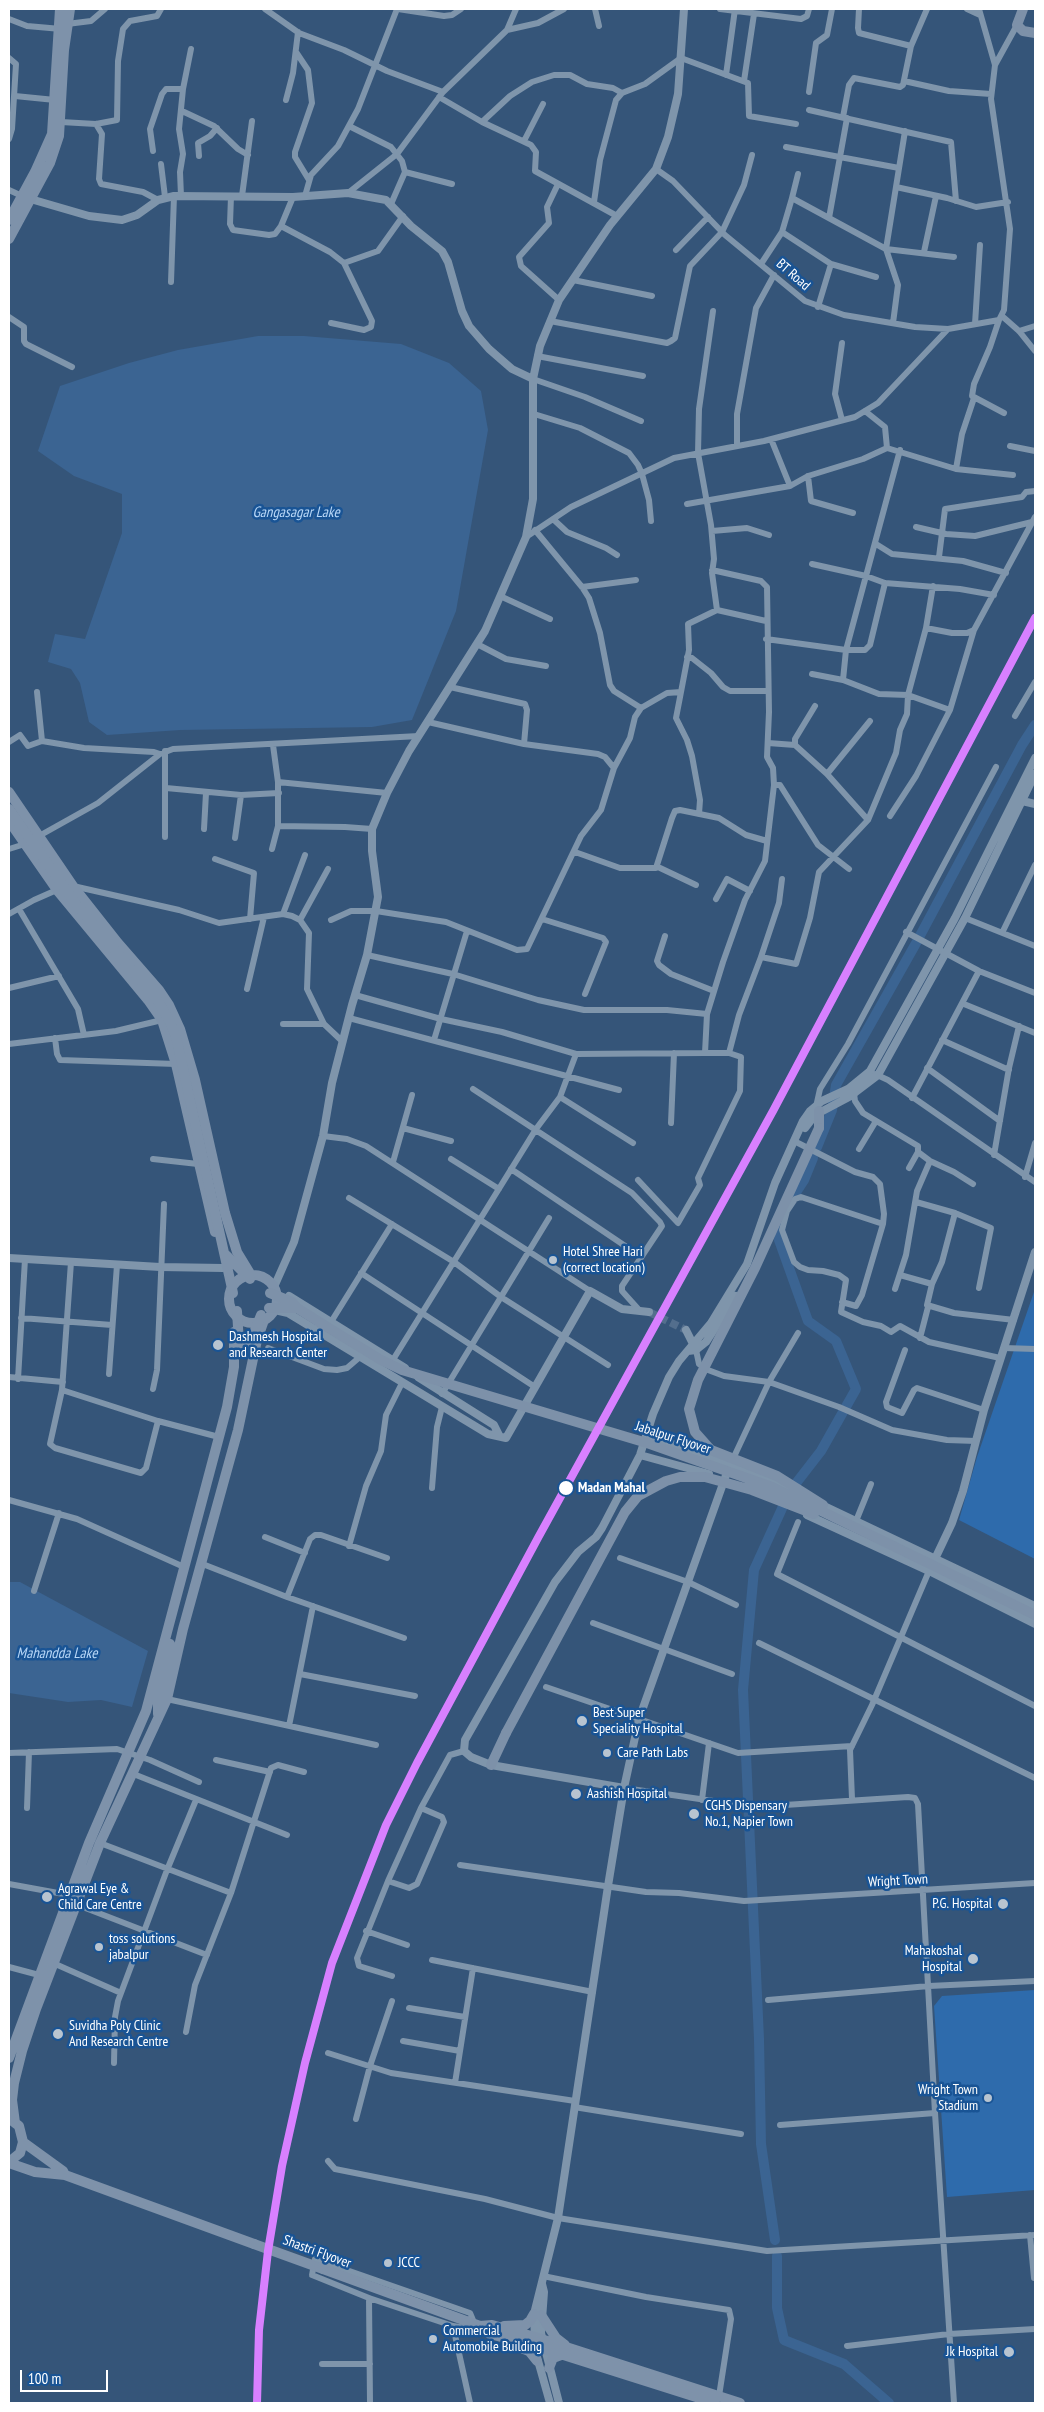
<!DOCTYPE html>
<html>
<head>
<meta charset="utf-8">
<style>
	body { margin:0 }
	#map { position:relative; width:1044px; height:2412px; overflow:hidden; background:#355579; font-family:"PT Sans Narrow",sans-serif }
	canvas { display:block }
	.frame { position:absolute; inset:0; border:10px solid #fff; pointer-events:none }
	.scale { position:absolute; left:20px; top:2370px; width:88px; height:22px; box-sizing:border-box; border:2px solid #fff; border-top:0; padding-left:6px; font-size:15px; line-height:18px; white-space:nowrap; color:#fff; -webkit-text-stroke:4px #195495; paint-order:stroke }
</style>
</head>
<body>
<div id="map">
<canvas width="1044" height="2412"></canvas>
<div class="frame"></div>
<div class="scale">100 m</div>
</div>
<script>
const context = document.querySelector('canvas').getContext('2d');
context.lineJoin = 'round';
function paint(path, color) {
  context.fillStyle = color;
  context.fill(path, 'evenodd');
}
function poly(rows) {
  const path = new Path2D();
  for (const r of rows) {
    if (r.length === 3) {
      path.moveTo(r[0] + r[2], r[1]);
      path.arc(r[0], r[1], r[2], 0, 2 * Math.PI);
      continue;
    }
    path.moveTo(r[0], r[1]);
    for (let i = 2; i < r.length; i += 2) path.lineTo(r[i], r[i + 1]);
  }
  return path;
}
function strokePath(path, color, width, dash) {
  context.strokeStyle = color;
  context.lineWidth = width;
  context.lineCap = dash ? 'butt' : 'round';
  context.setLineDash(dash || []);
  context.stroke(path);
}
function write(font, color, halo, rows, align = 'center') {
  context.font = font + ' "PT Sans Narrow",sans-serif';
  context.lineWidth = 5;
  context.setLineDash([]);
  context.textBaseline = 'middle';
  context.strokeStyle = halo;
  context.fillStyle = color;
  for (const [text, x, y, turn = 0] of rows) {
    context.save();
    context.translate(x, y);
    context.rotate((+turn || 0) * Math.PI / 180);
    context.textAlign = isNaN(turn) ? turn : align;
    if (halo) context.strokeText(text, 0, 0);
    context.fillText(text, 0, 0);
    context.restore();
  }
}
const green = poly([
	[1035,1289,1035,1559,959,1520,977,1457],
	[1035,1990,1035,2190,947,2197,934,2006,942,1996]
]);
const water = poly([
	[258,336,304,336,401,344,449,363,481,391,488,430,456,611,412,720,372,727,180,730,107,735,89,722,80,683,71,669,48,662,55,634,85,639,122,533,122,494,74,476,38,451,60,386,129,363,178,350],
	[9,1582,20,1582,148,1651,132,1707,101,1700,68,1702,9,1693]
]);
const river = poly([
	[817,1147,832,1110,836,1085,915,945,1022,745,1035,725],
	[775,2240,761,2144,759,2039,743,1690,754,1570,790,1491,821,1451,856,1389,836,1341,808,1321,779,1240,782,1214,804,1180,813,1158],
	[777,2256,777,2308,784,2340,844,2364,889,2403]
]);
const tertiaryTunnel = poly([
	[649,1312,686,1330]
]);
const minor = poly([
	[265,9,299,33,344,50,387,71,443,92],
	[398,9,444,16,452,15,461,9],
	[595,9,599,26],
	[720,9,801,19,807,16,809,9],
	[859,9,858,28,859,33,911,46],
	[967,9,980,15],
	[979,9,995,65],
	[9,19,27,26,61,29],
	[67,24,91,21,105,9],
	[507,30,516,9],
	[296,52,308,70,312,103,295,152,295,157,309,180],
	[9,58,16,64,12,129,9,139],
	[726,75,735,9],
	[744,81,754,14],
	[904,81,949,91,991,94],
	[809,92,816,43,827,35,832,9],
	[15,96,55,100],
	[439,97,482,122,531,145,536,152,535,171,617,216],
	[286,100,293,73,298,32],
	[809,110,951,142,956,201],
	[182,111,214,126,238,149,248,155],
	[843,117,849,85,854,78,900,87,903,85,911,46,927,9],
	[61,122,96,124,117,120,118,61,123,29,130,21,157,16,161,9],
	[482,122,510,96,532,82,554,75,570,75,587,84,613,88,622,93],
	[96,124,102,134,99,179,101,184,143,192,158,200],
	[349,126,391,147,402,161,405,172,391,204],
	[524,141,543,104],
	[786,147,899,168],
	[153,151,150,129,162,94,166,89,183,89],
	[199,156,198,143,210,136,217,128],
	[161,164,165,197],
	[656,169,673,181,725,235,805,301,844,315,915,327,948,329],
	[405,172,452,184],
	[558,184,547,207,549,223,519,257,521,266,559,300],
	[896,187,947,198,976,207,1008,202],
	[9,190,22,196],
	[348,193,397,154,443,92,507,30,538,23,564,9],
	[181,196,180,172,183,154,179,129,183,89,191,49],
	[231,196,230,224,233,230,269,235,275,234,281,226,293,197],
	[242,196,252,121],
	[305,196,311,175,338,146,358,109,397,9],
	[792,198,798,174],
	[594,202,600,160,616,100,622,93,645,84,681,58,748,83,749,116,796,124],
	[829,218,847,118],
	[281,226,330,252,344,263,372,321,371,327,364,330,331,323],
	[782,232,831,264,876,277],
	[676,250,708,217],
	[924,252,936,196],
	[344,263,378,251,403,216],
	[761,264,782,232,792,198,886,249,954,257],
	[573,280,652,296],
	[171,282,174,196],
	[818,307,831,264],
	[1002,316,1019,331,1035,351],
	[9,317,24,327,24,341,26,344,72,367],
	[999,320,990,347,974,384,972,396,1004,413],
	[550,321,667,343,671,341,675,338,690,266,722,232,744,185,752,155],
	[893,323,898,285,886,249,905,131],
	[975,324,980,245],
	[1019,331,1035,326],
	[842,343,835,394,842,420],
	[537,356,643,376],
	[533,379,585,397,641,421],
	[865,411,885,427,887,448],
	[534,414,580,428,629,453,638,465,642,474,649,500,651,521],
	[771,439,790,486],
	[737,446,737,414,756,308,774,275],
	[1010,446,1035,451],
	[956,469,962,434,974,398],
	[808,476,811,501,853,513],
	[687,504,790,486,808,476,863,459,887,448,956,469,1013,475],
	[553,519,567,532,606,548,617,555],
	[916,527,946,534,975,536,1032,522],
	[535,530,582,587,589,598,600,633,610,685,614,691,641,708],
	[712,531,747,528,769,535],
	[526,537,571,507,674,458,764,441,855,417,878,403,948,329,999,320,1004,310,1010,229,991,99,995,65,1017,25],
	[876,544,892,554,963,561,1006,573],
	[939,557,945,509,1022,497,1026,492,1035,491],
	[812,564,866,576,885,583,960,589,994,595],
	[582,587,636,580],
	[500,596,550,619],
	[717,610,766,621],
	[926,628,952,633,967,633,974,630,1035,517],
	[766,639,846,650,865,650,870,645,885,583],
	[477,644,506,659,546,666],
	[687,657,692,658,711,673,723,687,730,691,768,691],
	[812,674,843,680,879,694,908,695,950,710],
	[843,680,846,650,900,450],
	[450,687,525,704,527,710,524,744],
	[37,692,42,741,84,748,154,752,160,754],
	[681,692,689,650,688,624,717,610,712,573,714,559,711,525,698,453,699,409,713,311],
	[815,706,795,739,795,745,827,774,868,820],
	[1015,716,1035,682],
	[428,722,524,744,598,754,605,757,614,768],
	[9,742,20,735,28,746,42,741],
	[768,743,795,745],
	[165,751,165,837],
	[827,774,870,721],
	[278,782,387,793],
	[774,785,780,785,818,845,849,869],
	[166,788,241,795,279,793],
	[890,816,916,776,950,710,974,630],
	[278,826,345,827,372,829],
	[204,829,206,793],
	[39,836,98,803,160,754,173,749,419,736],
	[235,838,241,795],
	[9,849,25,844],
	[272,849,278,826,278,782,273,745],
	[575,852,620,868,656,868,672,818,675,811,680,810,719,818,746,835,767,841],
	[215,859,254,873,250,919],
	[658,867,696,885],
	[73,886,179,910,219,923,283,914,292,916,300,920,309,933,307,989,324,1024,343,1042],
	[716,899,727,879,750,891],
	[19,909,78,1009,84,1035],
	[9,914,34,900,59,889],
	[283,914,305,855],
	[965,918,1035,946],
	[542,919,603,938,606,942,585,994],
	[300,920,328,869],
	[331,920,351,911,376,911,446,922,517,950,527,949,581,836,601,810,614,768,630,738,635,717,641,708,667,693,681,692,676,718,687,740,692,756,700,800,699,814],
	[1003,931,1035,865],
	[906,932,979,971,1035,993],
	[665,936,657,961,659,965,671,974,714,991],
	[367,955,453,974,538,1000,584,1010,667,1010,707,1014],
	[761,957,779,903,782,879],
	[9,988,59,976],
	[247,989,264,917],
	[355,995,441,1019,502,1032,576,1054,705,1053,729,1053,741,1057,740,1091,698,1178,700,1185,678,1223,638,1180],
	[964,1004,1035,1033],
	[349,1018,619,1090],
	[283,1024,324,1024],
	[55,1038,57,1054,60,1060,176,1064],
	[434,1040,467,931],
	[942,1040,1009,1070],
	[9,1044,116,1031,162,1020],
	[705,1053,707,1014,723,962,745,900,765,861,774,785,773,768,767,757,769,712,767,587,761,581,712,570],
	[729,1053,739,1015,761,957,796,964,810,918,819,872,868,820,896,753,900,730,907,714,908,695,926,628,933,586],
	[927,1068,1000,1121],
	[875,1074,888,1080,1035,1182],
	[473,1089,632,1193,660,1222,662,1226,622,1286,622,1291,640,1311],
	[854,1093,855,1101,863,1113,918,1146,918,1152,930,1161,954,1172,973,1184],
	[560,1097,633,1143],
	[912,1098,979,971],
	[816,1107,820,1089,848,1044,996,767],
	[671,1123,674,1053],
	[403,1128,451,1141],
	[323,1136,347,1139,366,1146,590,1291],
	[798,1143,855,1172,873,1177,880,1184,884,1214,883,1224,862,1295,856,1306,842,1302],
	[859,1149,876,1121],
	[994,1155,1009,1068,1019,1026],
	[153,1159,198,1164],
	[451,1159,499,1189],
	[393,1162,412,1095],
	[909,1168,918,1152],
	[511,1169,640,1256],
	[1025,1177,1035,1143],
	[349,1198,454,1262,501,1297,608,1365],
	[916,1202,955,1213,991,1228,979,1288],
	[955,1213,942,1262,932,1284,927,1305,954,1313,1014,1320],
	[883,1224,801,1197,795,1199,787,1211,782,1230,794,1262,800,1267,808,1270,823,1271,839,1275,846,1280,841,1312,863,1322,881,1326,891,1332,900,1326,929,1342,1000,1358],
	[71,1262,62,1390,50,1444,55,1448,141,1473,146,1468,158,1421],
	[361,1273,535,1387],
	[900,1275,932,1284],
	[895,1289,906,1255,917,1191,930,1161],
	[21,1318,112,1325],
	[331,1322,392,1224],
	[920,1338,928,1307],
	[268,1348,324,1369,337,1370,347,1368,361,1356],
	[1004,1348,1035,1349],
	[696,1350,699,1364,708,1370,724,1376,769,1382,839,1407,892,1430,947,1440,976,1441],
	[905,1350,886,1402,887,1407,902,1413,914,1390,917,1388,984,1410],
	[391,1363,536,1129,560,1097,576,1054],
	[109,1374,117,1265],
	[9,1377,63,1382],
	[18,1379,25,1259],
	[153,1389,157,1370,164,1204],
	[62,1390,158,1421,219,1437],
	[442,1394,549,1218],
	[732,1461,769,1382,798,1333],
	[432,1488,437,1427,442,1407],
	[9,1500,77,1519,184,1567],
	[856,1521,871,1484],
	[798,1522,777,1574,1035,1706],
	[265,1537,305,1553],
	[349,1546,366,1486,381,1451,386,1415,402,1383],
	[620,1558,688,1582,736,1605],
	[200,1563,287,1597,404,1638],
	[34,1591,59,1513],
	[287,1597,310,1539,315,1535,321,1535,387,1558],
	[593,1623,732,1674],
	[759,1643,1035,1778],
	[300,1674,415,1696],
	[546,1687,738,1753,852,1746],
	[167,1699,376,1745],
	[289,1726,313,1606],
	[9,1753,117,1749,150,1760,199,1782],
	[216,1760,270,1772],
	[131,1773,287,1835],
	[624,1788,734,1804],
	[852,1799,850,1750,872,1705,929,1571],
	[702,1800,709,1743],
	[754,1807,908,1797,915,1798,918,1804,935,2113,954,2403],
	[27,1808,29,1752],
	[100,1843,231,1893],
	[460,1865,646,1892,679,1893,744,1901,1035,1883],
	[388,1881,409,1888,417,1884,444,1822,442,1817,421,1808],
	[9,1884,69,1895],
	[75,1904,207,1955],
	[366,1931,407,1945],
	[432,1960,593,1992],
	[53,1963,121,1993],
	[9,1967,39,1975],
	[392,1976,359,1966,357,1958,388,1881,421,1808,450,1755,464,1751],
	[768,2000,929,1986,1035,1981],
	[409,2008,465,2017],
	[186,2032,195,1985,231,1893,271,1768,278,1765,304,1772],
	[403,2041,460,2051],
	[328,2053,391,2073,575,2101],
	[114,2063,115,2017,118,2001,167,1870,196,1800],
	[455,2083,473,1968],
	[574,2107,741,2134],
	[356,2119,370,2066,392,2001],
	[780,2125,935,2113],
	[328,2161,335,2169,485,2199,558,2218,767,2251,1035,2235],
	[1030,2235,1034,2278],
	[315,2259,470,2313,475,2325,466,2328,453,2326,369,2298,312,2275,315,2259],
	[543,2276,646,2297,729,2310,731,2319,719,2396],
	[369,2298,370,2403],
	[453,2326,470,2403],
	[847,2346,949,2334,1035,2329],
	[322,2364,370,2364]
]);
const tertiary = poly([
	[27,198,89,216,122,220,137,215,158,200,174,196,293,197,348,193,386,200,411,226,442,251,448,262,462,311,469,326,489,349,512,369,533,379],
	[1018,800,1035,804],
	[805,1128,815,1115,849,1097,878,1075,965,918,1035,774],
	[9,1258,160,1267,223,1268],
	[274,1287,294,1242,323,1136,332,1083,352,1005,367,955,378,897,372,851,372,829,387,793,409,751,485,631,526,537,533,499,533,379,540,346,559,300,610,225,656,169,668,137,678,94,684,9],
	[289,1296,405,1368],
	[279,1311,288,1313,488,1434,506,1438,590,1291,622,1309,649,1312],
	[686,1330,694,1346],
	[688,1351,696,1350,706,1342,736,1296],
	[418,1377,494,1425,499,1435],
	[647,1435,724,1462,794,1491],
	[640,1455,709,1474],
	[818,1503,1035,1606],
	[807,1515,929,1571,1035,1624],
	[934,1561,952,1523,963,1491,984,1410,1035,1252],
	[624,1788,491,1765,471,1757,464,1751,465,1740,555,1582,578,1552,596,1537,602,1528,640,1455,653,1414,669,1377,679,1361,711,1323,747,1264,775,1183,803,1121,810,1111,822,1101,848,1089,870,1071,955,918,1035,758],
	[542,2284,544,2292,541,2333,559,2403],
	[535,2341,534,2314,558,2218,608,1886,624,1788,639,1719,730,1464],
	[537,2357,550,2403]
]);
const primary = poly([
	[1023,9,1017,25,1023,31,1035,33],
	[819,1111,819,1128],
	[491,1765,506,1733]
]);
const trunk = poly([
	[9,220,35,172,52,134,60,9],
	[9,239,50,163,59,136,64,50,70,9],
	[9,792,73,886,118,943,159,990,169,1005,180,1029,195,1080,225,1213,237,1252,251,1275],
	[9,821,57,890,148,1000,162,1020,176,1064,215,1232],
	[253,1299,24],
	[158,1714,158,1698,170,1644],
	[9,2058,89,1843,146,1711,227,1407,234,1367,234,1332],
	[15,2123,12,2100,14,2083,22,2051,36,2009,100,1843,167,1699,183,1629,238,1430,257,1340,264,1320],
	[23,2142,63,2171,65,2175],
	[9,2162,20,2153,23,2142,19,2126,10,2119],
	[9,2163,35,2172,65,2175,254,2244],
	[323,2269,480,2326,490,2334,535,2346,715,2403],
	[541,2315,556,2338,565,2345],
	[480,2326,492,2325,535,2337,740,2403],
	[504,2326,525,2325,530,2321,534,2314],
	[519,2347,529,2351,537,2361],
	[549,2368,553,2358,561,2355]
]);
const primaryBridge = poly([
	[819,1128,755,1268,698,1380,689,1409,695,1432,711,1450,777,1476,823,1505],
	[270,1293,292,1302,297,1308,332,1330,381,1360,402,1370,647,1443,772,1487,1035,1615],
	[269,1308,297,1308],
	[506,1733,625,1512,638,1496,666,1481,680,1477,705,1477,752,1490,814,1514]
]);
const trunkBridge = poly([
	[9,809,76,904,158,1001,170,1022,176,1037,233,1293],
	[226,1255,250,1279],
	[237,1311,239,1343,243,1352],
	[243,1352,250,1343,261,1315],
	[254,2244,323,2269]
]);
const rail1 = poly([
	[257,2403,259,2330,268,2251,282,2166,305,2063,332,1963,386,1825,417,1763,539,1536,773,1111,1035,618]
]);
const markers = [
	[553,1260,5,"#b8c4d0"],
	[218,1345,6,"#b8c4d0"],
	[566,1488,8,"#fff"],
	[582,1721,6,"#b8c4d0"],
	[607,1753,5,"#b8c4d0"],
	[576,1794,6,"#b8c4d0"],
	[694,1814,6,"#b8c4d0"],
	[47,1897,6,"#b8c4d0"],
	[1003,1904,6,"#b8c4d0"],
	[99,1947,5,"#b8c4d0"],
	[973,1959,6,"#b8c4d0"],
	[58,2034,6,"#b8c4d0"],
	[988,2098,5,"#b8c4d0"],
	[388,2263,5,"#b8c4d0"],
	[433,2339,5,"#b8c4d0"],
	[1009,2352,6,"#b8c4d0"]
];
const streetNames = [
	["BT Road",793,275,41],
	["Jabalpur Flyover",673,1438,18],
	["Wright Town",898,1881,-3],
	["Shastri Flyover",317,2252,20]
];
const poiNames = [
	["Hotel Shree Hari",563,1252],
	["(correct location)",563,1268],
	["Dashmesh Hospital",229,1337],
	["and Research Center",229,1353],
	["Best Super",593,1713],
	["Speciality Hospital",593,1729],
	["Care Path Labs",617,1753],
	["Aashish Hospital",587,1794],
	["CGHS Dispensary",705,1806],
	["No.1, Napier Town",705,1822],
	["Agrawal Eye &",58,1889],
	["Child Care Centre",58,1905],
	["P.G. Hospital",992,1904,"right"],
	["toss solutions",109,1939],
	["jabalpur",109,1955],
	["Mahakoshal",962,1951,"right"],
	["Hospital",962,1967,"right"],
	["Suvidha Poly Clinic",69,2026],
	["And Research Centre",69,2042],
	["Wright Town",978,2090,"right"],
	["Stadium",978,2106,"right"],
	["JCCC",398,2263],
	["Commercial",443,2331],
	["Automobile Building",443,2347],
	["Jk Hospital",998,2352,"right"]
];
const stopNames = [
	["Madan Mahal",578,1488]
];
const waterNames = [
	["Gangasagar Lake",296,513],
	["Mahandda Lake",57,1654]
];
paint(green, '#2e6bac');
paint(water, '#3b6492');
strokePath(river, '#3b6492', 10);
strokePath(tertiaryTunnel, '#536e8d', 8, [8, 4]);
strokePath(minor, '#7f95ab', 6);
strokePath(tertiary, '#7f95ab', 8);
strokePath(primary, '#7d91a9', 10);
strokePath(trunk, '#7e92aa', 10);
strokePath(primaryBridge, '#7d91a9', 10);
strokePath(trunkBridge, '#7e92aa', 10);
strokePath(rail1, '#d880ff', 8);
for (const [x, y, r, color] of markers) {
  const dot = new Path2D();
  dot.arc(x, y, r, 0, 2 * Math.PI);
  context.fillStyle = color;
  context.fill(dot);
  strokePath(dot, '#195495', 2);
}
write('14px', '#fff', '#195495', streetNames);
write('14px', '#fff', '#195495', poiNames, 'left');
write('bold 14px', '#fff', '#195495', stopNames, 'left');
write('italic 15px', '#b8d7f7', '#195495', waterNames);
</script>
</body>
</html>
